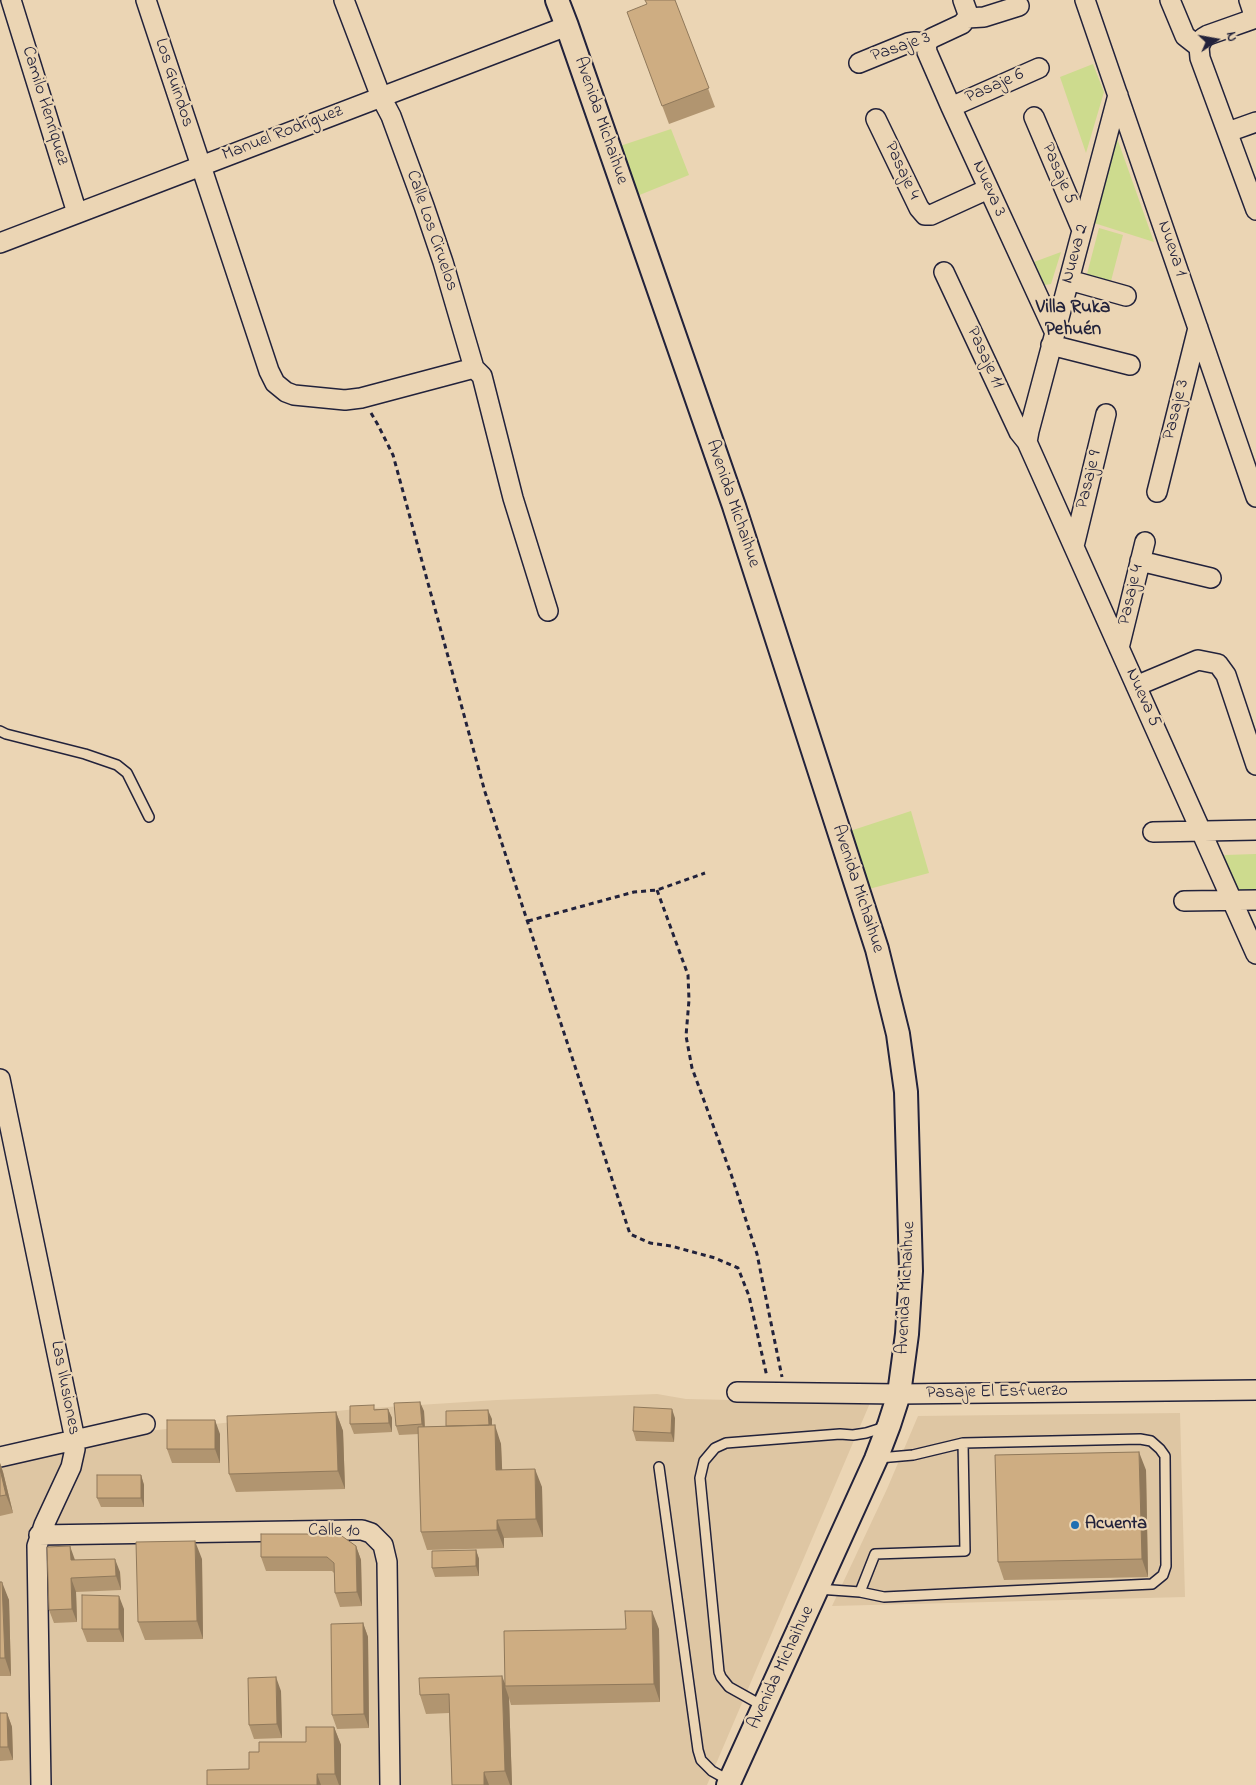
<!DOCTYPE html>
<html>
<head>
<meta charset="utf-8">
<style>
	body { margin:0 }
	#map { position:relative; width:1256px; height:1785px; overflow:hidden; background:#ebd5b4; font-family:"Indie Flower",sans-serif }
	canvas { display:block }
	.north { position:absolute; left:1191px; top:15px; width:50px; height:50px; -webkit-text-stroke:4px #ebd5b4; paint-order:stroke; rotate:78deg; font-size:14px; font-weight:700; line-height:20px; text-align:center; color:#22223b }
	.north::after { content:''; display:block; margin:auto; width:18px; height:22px; background:#22223b; clip-path:polygon(50% 0,100% 100%,50% 72%,0 100%) }
</style>
</head>
<body>
<div id="map">
<canvas width="1256" height="1785"></canvas>
<div class="north">N</div>
</div>
<script>
const context = document.querySelector('canvas').getContext('2d');
context.lineJoin = 'round';
function paint(path, color) {
  context.fillStyle = color;
  context.fill(path, 'evenodd');
}
function poly(rows) {
  const path = new Path2D();
  for (const r of rows) {
    path.moveTo(r[0], r[1]);
    for (let i = 2; i < r.length; i += 2) path.lineTo(r[i], r[i + 1]);
  }
  return path;
}
function strokePath(path, color, width, dash) {
  context.strokeStyle = color;
  context.lineWidth = width;
  context.lineCap = dash ? 'butt' : 'round';
  context.setLineDash(dash || []);
  context.stroke(path);
}
function write(font, color, halo, rows, align = 'center') {
  context.font = font + ' "Indie Flower",sans-serif';
  context.lineWidth = 4.5;
  context.setLineDash([]);
  context.textBaseline = 'middle';
  context.strokeStyle = halo;
  context.fillStyle = color;
  for (const [text, x, y, turn = 0] of rows) {
    context.save();
    context.translate(x, y);
    context.rotate((+turn || 0) * Math.PI / 180);
    context.textAlign = isNaN(turn) ? turn : align;
    if (halo) context.strokeText(text, 0, 0);
    context.fillText(text, 0, 0);
    context.restore();
  }
}
const built = poly([
	[657,1394,686,1399,870,1403,707,1785,0,1785,0,1468,148,1431,356,1409,497,1400],
	[1180,1413,1185,1597,832,1606,887,1489,918,1416]
]);
const green = poly([
	[1093,64,1104,92,1086,153,1060,77],
	[671,129,689,175,637,196,620,146],
	[1117,138,1154,242,1094,223],
	[1099,228,1123,235,1111,281,1087,274],
	[1061,252,1051,284,1045,285,1034,262],
	[911,811,929,873,869,889,850,831],
	[1256,854,1256,891,1240,891,1234,889,1219,858,1225,855]
]);
const path = poly([
	[371,413,378,425,393,455,485,792,630,1234,650,1243,671,1246,715,1258,738,1268,749,1296,767,1377],
	[657,890,688,975,689,1000,686,1036,692,1068,731,1174,757,1254,782,1377],
	[528,921,634,892,657,890,705,873]
]);
const service = poly([
	[0,731,6,734,85,754,117,765,127,773,149,817],
	[659,1467,698,1750,701,1760,712,1771,730,1781],
	[818,1589,860,1592,875,1554,965,1551,963,1443,913,1455,879,1458],
	[860,1592,884,1597,1152,1584,1163,1575,1166,1566,1165,1456,1160,1449,1151,1441,1140,1439,963,1443],
	[763,1706,729,1687,721,1677,719,1672,700,1478,704,1461,715,1448,726,1443,840,1434,853,1435,866,1433,885,1427]
]);
const minor = poly([
	[11,0,77,213],
	[146,0,269,371,275,383,286,392,294,395,345,400,361,398,474,368],
	[344,0,381,97,391,116,424,206,443,262,474,368],
	[963,0,968,14,967,18],
	[1085,0,1256,497],
	[1170,0,1185,36,1199,47],
	[1249,0,1255,18],
	[967,18,984,17,1019,6],
	[1256,18,1208,35,1203,38,1199,47,1200,58,1256,210],
	[926,43,927,52,951,107,1055,333],
	[926,43,932,38,962,24,967,18],
	[859,63,908,43,915,42,926,43],
	[951,107,1039,68],
	[1034,117,1082,230],
	[876,119,919,208,925,215,931,215,988,189],
	[1228,132,1256,122],
	[0,243,567,26],
	[944,272,1019,432,1027,442,1256,954],
	[1069,280,1126,296],
	[1051,345,1130,365],
	[474,368,482,376,513,498,548,611],
	[1027,442,1029,431,1118,95],
	[1157,492,1198,328],
	[1074,546,1106,414],
	[1140,561,1211,578],
	[1119,648,1145,542],
	[1136,686,1198,660,1218,664,1226,675,1256,765],
	[1153,832,1256,830],
	[1184,901,1256,900],
	[0,1079,73,1430,75,1449,71,1467,44,1525,37,1546,41,1785],
	[737,1392,899,1394,1256,1390],
	[0,1457,145,1424],
	[39,1535,354,1530,362,1530,371,1533,383,1545,387,1562,390,1785]
]);
const tertiary = poly([
	[557,0,567,26,734,506,877,949,898,1034,906,1092,911,1271,907,1334,899,1394,889,1425,876,1459,728,1785]
]);
const wall = poly([
	[675,0,715,107,669,124,627,12],
	[376,1409,388,1409,392,1418,392,1432,354,1434,350,1424],
	[424,1411,425,1427,446,1426,492,1419,492,1425,501,1444,502,1470,542,1487,543,1537,504,1538,504,1548,427,1550,421,1532,419,1434,399,1435,396,1426],
	[336,1412,343,1431,345,1489,236,1492,229,1474],
	[675,1418,674,1442,636,1441,633,1431],
	[220,1434,220,1463,172,1463,167,1449],
	[0,1463,3,1472,13,1513,0,1516],
	[1146,1470,1148,1577,1004,1580,998,1562],
	[141,1475,144,1485,144,1507,101,1507,97,1498],
	[356,1546,361,1560,362,1606,340,1607,335,1593,334,1573,332,1571,266,1571,261,1557],
	[476,1550,479,1559,479,1576,435,1577,432,1568],
	[202,1559,203,1639,145,1640,138,1622],
	[75,1560,120,1572,121,1590,76,1592,77,1622,54,1623,49,1610],
	[0,1582,9,1600,11,1676,0,1676],
	[124,1609,124,1642,87,1642,82,1629],
	[363,1623,368,1637,369,1728,337,1729,332,1715],
	[659,1629,660,1702,511,1705,509,1698,512,1785,452,1785,449,1713,426,1714,420,1695,504,1683],
	[281,1691,282,1738,254,1739,249,1725],
	[0,1713,7,1713,12,1727,13,1760,0,1761],
	[334,1727,341,1745,341,1785,207,1785,249,1769,259,1752,306,1742]
]);
const shadedWall = poly([
	[420,1402,424,1411,425,1434,422,1424],
	[388,1409,392,1418,392,1432,389,1423],
	[672,1409,675,1418,674,1442,671,1433],
	[488,1410,492,1419,492,1439,489,1430],
	[336,1412,343,1431,345,1489,338,1471],
	[215,1420,220,1434,220,1463,215,1449],
	[495,1425,501,1444,503,1488,496,1470],
	[1139,1452,1146,1470,1148,1577,1142,1559],
	[0,1463,3,1472,13,1513,6,1495,0,1469],
	[535,1469,542,1487,543,1537,536,1519],
	[141,1475,144,1485,144,1507,141,1498],
	[497,1520,504,1538,504,1548,497,1530],
	[195,1541,202,1559,203,1639,197,1621],
	[70,1546,75,1560,71,1560],
	[356,1546,361,1560,362,1606,357,1592],
	[476,1550,479,1559,479,1576,476,1566],
	[115,1559,120,1572,121,1590,116,1576],
	[71,1578,76,1592,77,1622,72,1609],
	[2,1582,9,1600,11,1676,5,1658],
	[119,1596,124,1609,124,1642,119,1629],
	[652,1611,659,1629,660,1702,654,1684],
	[363,1623,368,1637,369,1728,364,1714],
	[502,1676,506,1686,505,1686,509,1698,512,1785,510,1785,505,1771],
	[276,1677,281,1691,282,1738,277,1724],
	[7,1713,12,1727,13,1760,8,1747],
	[334,1727,341,1745,341,1785,339,1785,335,1774],
	[484,1772,489,1785,484,1785],
	[317,1774,321,1785,317,1785]
]);
const building = poly([
	[645,0,675,0,709,88,662,106,627,12,647,4,645,0],
	[420,1402,422,1424,396,1426,394,1403,420,1402],
	[374,1405,374,1410,388,1409,389,1423,350,1424,350,1406,374,1405],
	[634,1407,672,1409,671,1433,633,1431,634,1407],
	[488,1410,489,1425,446,1426,446,1411,488,1410],
	[336,1412,338,1471,229,1474,227,1416,336,1412],
	[167,1420,215,1420,215,1449,167,1449,167,1420],
	[495,1425,496,1470,535,1469,536,1519,497,1520,497,1530,421,1532,418,1427,495,1425],
	[1139,1452,1142,1559,998,1562,995,1455,1139,1452],
	[0,1469,6,1495,0,1496,0,1469],
	[97,1475,141,1475,141,1498,97,1498,97,1475],
	[261,1534,339,1534,356,1546,357,1592,335,1593,334,1563,327,1557,261,1557,261,1534],
	[195,1541,197,1621,138,1622,136,1542,195,1541],
	[70,1546,71,1560,115,1559,116,1576,71,1578,72,1609,49,1610,47,1547,70,1546],
	[476,1550,476,1566,432,1568,432,1551,476,1550],
	[0,1582,2,1582,5,1658,0,1658,0,1582],
	[82,1595,119,1596,119,1629,82,1629,82,1595],
	[625,1611,652,1611,654,1684,505,1686,504,1631,626,1629,625,1611],
	[363,1623,364,1714,332,1715,331,1624,363,1623],
	[502,1676,505,1771,484,1772,484,1785,452,1785,449,1694,420,1695,419,1678,502,1676],
	[276,1677,277,1724,249,1725,248,1678,276,1677],
	[0,1713,7,1713,8,1747,0,1747,0,1713],
	[306,1727,334,1727,335,1774,317,1774,317,1785,207,1785,207,1770,249,1769,249,1752,259,1752,259,1742,306,1742,306,1727]
]);
const markers = [
	[1075,1525,5,"#1f6fb2"]
];
const streetNames = [
	["Pasaje 3",901,48,-19],
	["Los Guindos",173,83,72],
	["Pasaje 6",995,87,-24],
	["Camilo Henríquez",44,106,73],
	["Avenida Michaihue",600,121,71],
	["Manuel Rodríguez",283,134,-21],
	["Pasaje 4",901,171,65],
	["Pasaje 5",1058,174,67],
	["Nueva 3",988,189,66],
	["Calle Los Ciruelos",431,231,71],
	["Nueva 1",1171,249,71],
	["Nueva 2",1076,254,-75],
	["Pasaje 11",984,358,65],
	["Pasaje 3",1177,410,-76],
	["Pasaje 9",1090,480,-76],
	["Avenida Michaihue",732,504,71],
	["Pasaje 4",1132,595,-77],
	["Nueva 5",1142,698,66],
	["Avenida Michaihue",857,889,72],
	["Avenida Michaihue",907,1288,-87],
	["Las Ilusiones",64,1388,79],
	["Pasaje El Esfuerzo",997,1393,-1],
	["Calle 10",334,1532,1],
	["Avenida Michaihue",782,1668,-65]
];
const poiNames = [
	["Acuenta",1085,1525]
];
const neighbourhoodNames = [
	["Villa Ruka",1073,309],
	["Pehuén",1073,331]
];
paint(built, '#dec6a3');
paint(green, '#cddb8e');
strokePath(service, '#22223b', 12);
strokePath(minor, '#22223b', 22);
strokePath(tertiary, '#22223b', 26);
strokePath(path, '#22223b', 3, [5, 4]);
strokePath(service, '#ebd5b4', 9);
strokePath(minor, '#ebd5b4', 19);
strokePath(tertiary, '#ebd5b4', 22);
paint(wall, '#b19570');
paint(shadedWall, '#90795b');
paint(building, '#cead82');
strokePath(building, '#90795b', 1);
for (const [x, y, r, color] of markers) {
  const dot = new Path2D();
  dot.arc(x, y, r, 0, 2 * Math.PI);
  context.fillStyle = color;
  context.fill(dot);
  strokePath(dot, '#ebd5b4', 2);
}
write('18px', '#22223b', '#ebd5b4', streetNames);
write('bold 18px', '#22223b', '#ebd5b4', poiNames, 'left');
write('bold 19px', '#22223b', '#ebd5b4', neighbourhoodNames);
</script>
</body>
</html>
